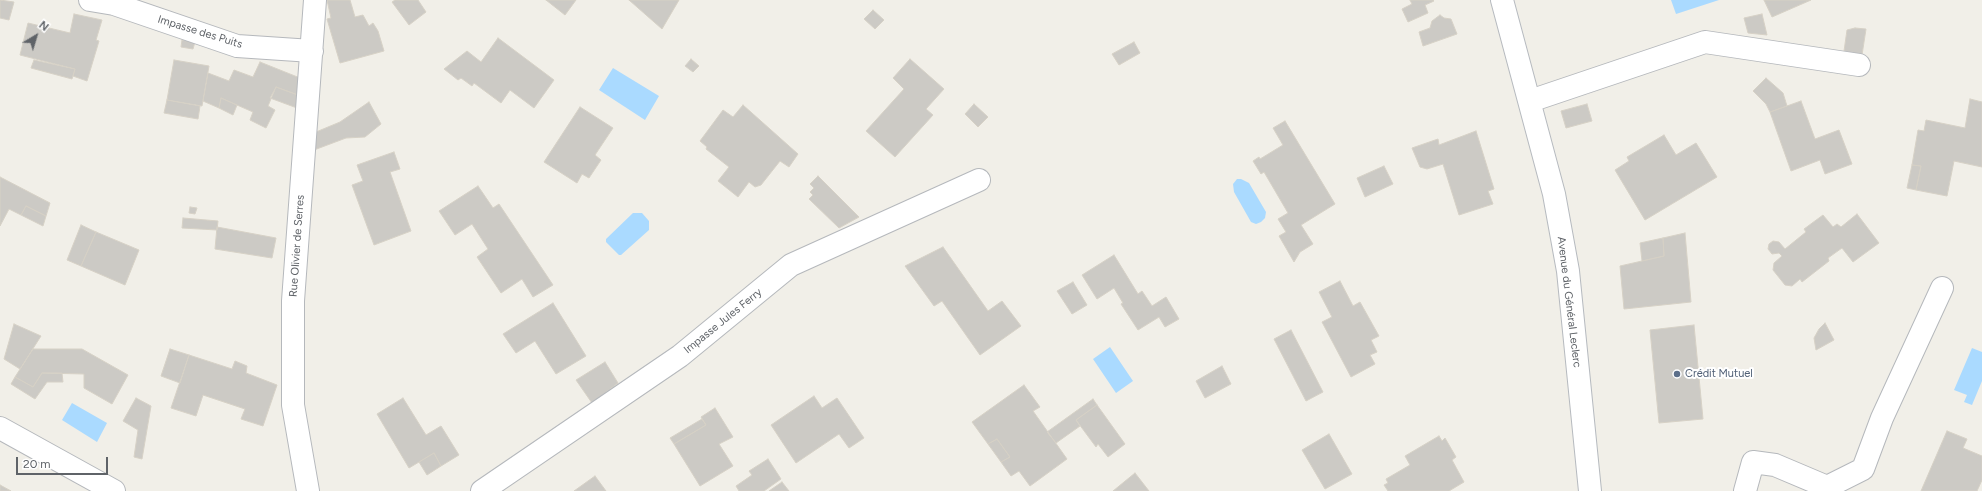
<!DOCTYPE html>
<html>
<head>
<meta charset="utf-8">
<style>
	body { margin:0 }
	#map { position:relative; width:1982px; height:491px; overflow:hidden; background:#f1efe8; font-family:Figtree,sans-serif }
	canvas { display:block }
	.north { position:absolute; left:16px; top:16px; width:40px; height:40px; -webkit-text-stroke:3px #fff; paint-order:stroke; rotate:38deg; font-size:11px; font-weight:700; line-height:16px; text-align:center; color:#5f6368 }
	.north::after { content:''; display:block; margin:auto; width:14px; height:18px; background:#5f6368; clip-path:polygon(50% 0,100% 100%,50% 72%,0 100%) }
	.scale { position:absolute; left:16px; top:457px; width:92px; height:18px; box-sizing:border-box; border:2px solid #5f6368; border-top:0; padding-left:5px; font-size:12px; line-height:14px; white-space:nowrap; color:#5f6368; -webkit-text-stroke:3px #fff; paint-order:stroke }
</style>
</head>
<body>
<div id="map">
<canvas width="1982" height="491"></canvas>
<div class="north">N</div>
<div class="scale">20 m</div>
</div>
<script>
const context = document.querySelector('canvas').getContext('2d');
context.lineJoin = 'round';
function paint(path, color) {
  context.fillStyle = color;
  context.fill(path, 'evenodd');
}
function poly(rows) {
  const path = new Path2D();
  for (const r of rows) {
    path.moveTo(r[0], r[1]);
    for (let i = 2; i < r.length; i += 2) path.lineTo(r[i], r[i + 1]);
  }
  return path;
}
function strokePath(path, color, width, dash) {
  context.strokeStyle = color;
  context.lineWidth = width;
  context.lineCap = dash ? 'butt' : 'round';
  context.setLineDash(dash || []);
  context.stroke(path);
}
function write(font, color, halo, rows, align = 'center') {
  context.font = font + ' Figtree,sans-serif';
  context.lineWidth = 4;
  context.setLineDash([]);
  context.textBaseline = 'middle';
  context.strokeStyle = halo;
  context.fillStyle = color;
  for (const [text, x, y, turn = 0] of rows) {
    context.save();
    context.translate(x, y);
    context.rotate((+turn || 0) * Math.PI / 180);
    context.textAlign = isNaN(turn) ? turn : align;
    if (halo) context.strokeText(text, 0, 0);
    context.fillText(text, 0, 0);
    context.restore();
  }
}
const water = poly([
	[1671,0,1719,0,1676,14],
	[613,68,659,96,645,120,599,90],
	[1237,179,1241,179,1249,183,1266,212,1265,218,1261,222,1256,224,1251,222,1234,192,1233,184],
	[633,213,642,213,649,221,649,230,621,255,619,255,606,242,606,239],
	[1110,347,1133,381,1116,393,1093,359],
	[1972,348,1982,352,1982,381,1972,405,1964,402,1967,395,1954,390],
	[72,403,107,423,97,442,62,420]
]);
const building = poly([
	[0,0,14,2,9,20,0,18,0,0],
	[327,0,350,0,355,17,363,15,369,26,373,23,378,31,384,51,340,63,327,19,331,18,327,0],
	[395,0,418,0,426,12,409,25,392,2,395,0],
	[546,0,576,0,565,15,546,0],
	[629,0,679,0,662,29,629,0],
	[1410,0,1433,0,1434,1,1425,5,1428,13,1408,22,1402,9,1412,4,1410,0],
	[1764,0,1811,0,1772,17,1764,0],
	[873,10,884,20,875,29,864,19,873,10],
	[74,14,102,20,96,40,99,41,87,81,73,76,75,69,20,55,28,23,70,33,74,14],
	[1762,14,1767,35,1748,33,1744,18,1762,14],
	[1440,15,1444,18,1451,19,1457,34,1423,46,1419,32,1430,28,1432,21,1440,15],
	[1855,28,1866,29,1862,55,1844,51,1847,30,1855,28],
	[498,38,554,80,534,108,510,90,501,103,474,83,472,86,461,78,458,80,444,69,467,51,481,62,498,38],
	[182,40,195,42,193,49,181,47,182,40],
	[1134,42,1140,53,1119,65,1112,54,1134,42],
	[691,59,699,66,693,72,685,66,691,59],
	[910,59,944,89,926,109,933,115,895,157,866,131,904,89,893,78,910,59],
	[34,60,75,69,72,79,31,68,34,60],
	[174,60,209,66,202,106,167,100,174,60],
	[260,62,300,78,298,95,276,87,268,106,275,110,266,128,250,120,253,112,221,98,219,108,203,101,208,73,229,81,234,70,253,77,260,62],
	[1766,78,1783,93,1787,106,1770,112,1766,104,1753,91,1766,78],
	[276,87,298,95,297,108,270,98,276,87],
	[221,98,237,105,233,115,219,108,221,98],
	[1970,99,1982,102,1982,167,1954,161,1947,196,1916,190,1921,166,1912,165,1918,130,1924,131,1926,120,1965,128,1970,99],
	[167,100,200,106,198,119,164,113,167,100],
	[1801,101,1815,139,1839,130,1852,164,1825,174,1820,160,1791,171,1770,112,1801,101],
	[369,102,381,124,365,137,346,138,314,150,316,132,340,122,369,102],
	[974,104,988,117,978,127,965,114,974,104],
	[1587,104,1592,121,1566,128,1561,111,1587,104],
	[743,105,798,154,789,167,780,161,761,185,755,187,749,182,738,197,718,181,729,167,706,149,707,147,700,141,723,110,733,117,743,105],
	[580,107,613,128,595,155,601,160,589,178,582,174,577,183,544,162,580,107],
	[1285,121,1335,204,1301,225,1313,244,1300,252,1294,262,1279,236,1286,232,1278,219,1288,213,1264,172,1261,174,1253,161,1259,157,1260,159,1283,145,1273,128,1285,121],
	[1476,131,1494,189,1488,191,1493,204,1459,215,1443,164,1427,169,1420,167,1412,148,1438,139,1439,145,1476,131],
	[1664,135,1676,155,1696,143,1717,177,1645,220,1615,170,1629,161,1627,157,1664,135],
	[394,152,400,169,390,172,411,231,374,245,352,185,363,181,357,165,394,152],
	[1912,165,1921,166,1916,190,1907,188,1912,165],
	[1384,166,1393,184,1365,197,1357,178,1384,166],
	[818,176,859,217,839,228,809,199,813,195,810,192,814,188,810,184,818,176],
	[0,177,50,203,46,216,26,206,21,215,9,209,0,226,0,177],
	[478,186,493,208,499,204,553,285,533,297,522,279,501,293,477,257,488,249,472,224,455,235,439,211,478,186],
	[26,206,46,216,43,226,21,215,26,206],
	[190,207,197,208,195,214,189,213,190,207],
	[1857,214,1879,243,1853,262,1842,248,1828,258,1829,261,1802,282,1800,279,1792,286,1785,285,1773,270,1774,263,1782,256,1779,253,1772,254,1768,249,1769,244,1773,241,1779,242,1785,249,1806,232,1804,229,1823,215,1833,227,1837,224,1841,227,1857,214],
	[183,218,218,221,217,230,182,228,183,218],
	[81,225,96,232,81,266,67,260,81,225],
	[217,227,276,238,272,258,215,249,217,227],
	[96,232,139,250,125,285,81,266,96,232],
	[1685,233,1691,302,1624,309,1620,266,1664,256,1663,238,1685,233],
	[1663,238,1664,256,1642,261,1640,243,1663,238],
	[943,247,988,311,1002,301,1021,326,980,355,942,301,934,306,905,266,943,247],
	[1114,255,1138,294,1142,291,1152,306,1166,297,1179,319,1165,327,1159,317,1138,330,1121,304,1123,303,1114,288,1097,299,1082,275,1114,255],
	[1340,281,1353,306,1360,302,1379,336,1371,340,1377,352,1370,355,1375,364,1351,377,1322,322,1332,317,1319,292,1340,281],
	[1073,282,1087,305,1072,314,1057,291,1073,282],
	[553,303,586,356,556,374,535,341,516,353,503,334,553,303],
	[1825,323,1834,340,1816,350,1814,338,1819,329,1825,323],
	[14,324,41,336,20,369,4,359,14,324],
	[1694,325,1703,419,1659,423,1650,330,1694,325],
	[1291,330,1323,392,1306,401,1274,339,1291,330],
	[33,349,82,349,128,375,112,404,84,388,84,374,42,373,33,387,15,377,33,349],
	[170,349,189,355,180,383,161,376,170,349],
	[189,355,232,369,235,361,247,366,246,373,277,385,263,426,241,419,245,409,203,395,196,416,171,408,189,355],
	[605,362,618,383,592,403,576,380,605,362],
	[1222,366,1231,384,1205,398,1196,381,1222,366],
	[42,373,62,373,63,382,47,382,35,399,11,384,15,377,33,387,42,373],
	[1024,385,1040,407,1033,411,1067,459,1030,486,1019,471,1011,476,1001,462,1010,457,997,439,988,444,972,422,1024,385],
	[814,396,822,408,837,398,864,438,849,448,839,434,796,463,771,425,814,396],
	[136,398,151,406,142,459,134,457,138,430,123,421,136,398],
	[403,398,426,435,441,426,459,455,441,466,434,453,409,468,377,414,403,398],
	[1093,399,1097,405,1076,420,1080,426,1056,443,1047,432,1093,399],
	[1097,405,1125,444,1108,457,1098,444,1096,447,1076,420,1097,405],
	[715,408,733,437,719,444,733,466,700,486,674,444,706,425,701,417,715,408],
	[702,419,706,425,674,444,670,438,702,419],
	[1947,431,1967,439,1963,448,1982,456,1982,480,1977,491,1921,491,1947,431],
	[1329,434,1352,474,1325,489,1302,450,1329,434],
	[1439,436,1442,441,1445,438,1456,457,1452,460,1464,482,1449,491,1388,491,1384,485,1388,483,1386,479,1410,465,1405,456,1439,436],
	[997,439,1010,457,1001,462,988,444,997,439],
	[434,453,441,466,427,475,419,462,434,453],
	[768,459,781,479,764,491,739,491,736,486,752,475,749,471,768,459],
	[1135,473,1149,491,1113,491,1135,473],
	[595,476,606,491,574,491,595,476],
	[782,482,789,491,769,491,782,482],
	[0,485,11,491,0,491,0,485]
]);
const street = poly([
	[90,0,114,4,237,46,312,51],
	[1530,101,1705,42,1859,65],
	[0,428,114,491],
	[308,491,293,405,293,301,315,0],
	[482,491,680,356,791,265,979,180],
	[1745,491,1753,462,1775,465,1827,487,1863,469,1882,418,1942,288]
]);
const secondary = poly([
	[1502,0,1554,194,1568,271,1590,491]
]);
const markers = [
	[1677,374,4,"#5c6f8a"]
];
const streetNames = [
	["Impasse des Puits",200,32,17],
	["Rue Olivier de Serres",297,246,-86],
	["Avenue du Général Leclerc",1569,302,83],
	["Impasse Jules Ferry",723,321,-39]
];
const serviceNames = [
	["Crédit Mutuel",1685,374]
];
paint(water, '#aadaff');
paint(building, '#cccac5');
strokePath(building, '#d6d1c6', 1);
strokePath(street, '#b5b8bc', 24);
strokePath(secondary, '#b6babf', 24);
strokePath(street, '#fff', 22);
strokePath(secondary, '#fff', 22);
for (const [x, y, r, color] of markers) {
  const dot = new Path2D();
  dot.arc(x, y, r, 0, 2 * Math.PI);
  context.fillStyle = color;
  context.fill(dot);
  strokePath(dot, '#fff', 1.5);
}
write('11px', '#5f6368', '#fff', streetNames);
write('11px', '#4e5e75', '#fff', serviceNames, 'left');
</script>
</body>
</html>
